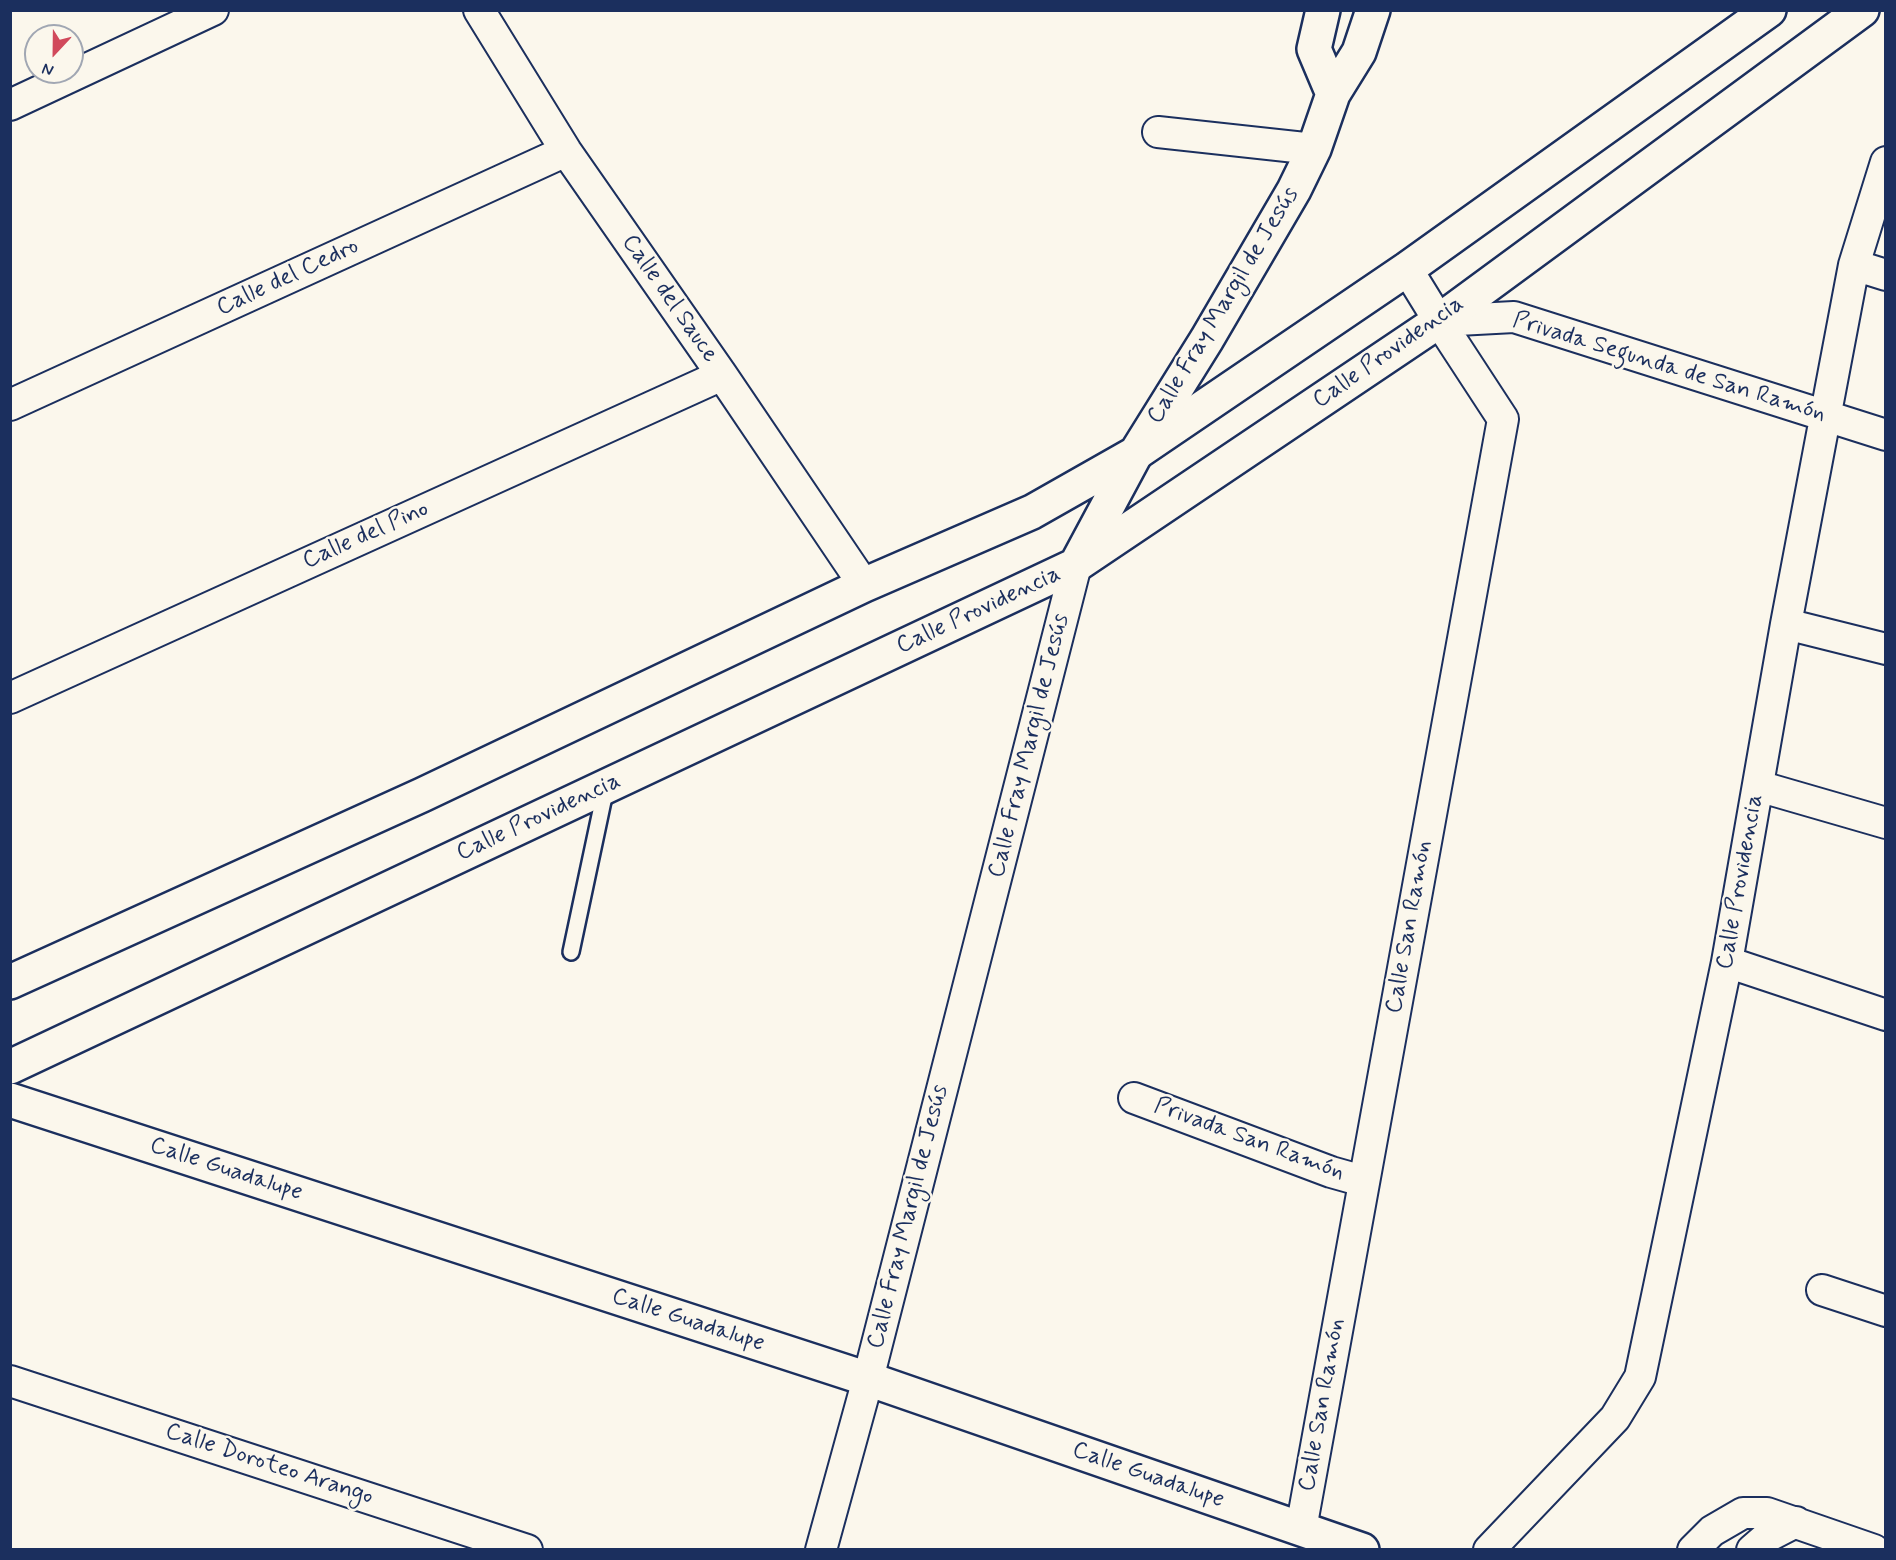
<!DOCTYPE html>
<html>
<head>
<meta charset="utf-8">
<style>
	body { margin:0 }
	#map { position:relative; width:1896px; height:1560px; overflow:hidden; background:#fbf7ec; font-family:Mynerve,sans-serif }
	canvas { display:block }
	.frame { position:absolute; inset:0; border:12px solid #1b2f5e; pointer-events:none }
	.north { position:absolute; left:24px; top:24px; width:60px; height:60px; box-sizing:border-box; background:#fbf7ec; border:2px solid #a1a7b3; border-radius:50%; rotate:202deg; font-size:16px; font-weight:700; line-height:24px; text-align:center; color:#1b2f5e }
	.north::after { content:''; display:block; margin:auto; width:21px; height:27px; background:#d1495b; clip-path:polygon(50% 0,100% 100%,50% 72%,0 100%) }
</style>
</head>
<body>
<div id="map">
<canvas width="1896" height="1560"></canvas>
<div class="frame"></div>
<div class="north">N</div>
</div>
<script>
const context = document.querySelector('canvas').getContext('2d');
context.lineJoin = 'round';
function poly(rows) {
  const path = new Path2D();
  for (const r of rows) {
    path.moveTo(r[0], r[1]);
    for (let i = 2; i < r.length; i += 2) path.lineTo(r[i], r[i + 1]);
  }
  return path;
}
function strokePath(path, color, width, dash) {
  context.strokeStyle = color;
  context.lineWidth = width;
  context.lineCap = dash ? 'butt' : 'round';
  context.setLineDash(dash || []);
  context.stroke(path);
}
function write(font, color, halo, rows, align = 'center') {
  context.font = font + ' Mynerve,sans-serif';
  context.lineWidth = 5;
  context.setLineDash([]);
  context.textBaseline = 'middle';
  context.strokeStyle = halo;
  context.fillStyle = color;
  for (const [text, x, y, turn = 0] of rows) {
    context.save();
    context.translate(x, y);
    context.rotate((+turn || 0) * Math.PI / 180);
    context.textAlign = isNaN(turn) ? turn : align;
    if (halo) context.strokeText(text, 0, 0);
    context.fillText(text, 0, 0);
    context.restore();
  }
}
const service = poly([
	[571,952,606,787]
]);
const minor = poly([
	[479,10,566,151,722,375,864,585],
	[10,105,213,10],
	[1158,132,1314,149],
	[1854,265,1886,275],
	[1407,269,1439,321,1514,317,1886,435],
	[10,405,566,151],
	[1786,624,1886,649],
	[10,698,722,375],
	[1758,786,1886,823],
	[1727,962,1886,1015],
	[1134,1098,1331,1172,1363,1181],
	[1822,1290,1886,1311],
	[10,1381,527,1550],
	[1301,1529,1503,419,1439,321],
	[821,1550,868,1379,1076,565],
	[1489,1550,1615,1418,1640,1377,1727,962,1786,624,1854,265,1886,162],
	[1693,1550,1712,1531,1743,1513,1767,1513,1874,1550],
	[1752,1550,1767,1537,1796,1522]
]);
const tertiary = poly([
	[1136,453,1407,269,1769,10],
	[1076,565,1439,321,1862,10],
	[10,1100,868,1379,1362,1550]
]);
const secondary = poly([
	[1323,10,1314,49,1333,94],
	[10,982,422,795,864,585,1032,512,1136,453],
	[10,1067,1076,565,1136,453,1207,339,1294,190,1314,149,1333,94,1359,52,1373,10]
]);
const streetNames = [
	["Calle del Cedro",288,278,-25],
	["Calle del Sauce",669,299,55],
	["Calle Fray Margil de Jesús",1224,306,-59],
	["Calle Providencia",1389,353,-35],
	["Privada Segunda de San Ramón",1669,368,17],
	["Calle del Pino",366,536,-24],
	["Calle Providencia",979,611,-25],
	["Calle Fray Margil de Jesús",1030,746,-76],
	["Calle Providencia",539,818,-25],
	["Calle Providencia",1741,882,-80],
	["Calle San Ramón",1410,927,-80],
	["Privada San Ramón",1249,1140,20],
	["Calle Guadalupe",226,1170,18],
	["Calle Fray Margil de Jesús",909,1217,-76],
	["Calle Guadalupe",688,1321,18],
	["Calle San Ramón",1323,1405,-80],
	["Calle Doroteo Arango",269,1465,18],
	["Calle Guadalupe",1148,1476,19]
];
strokePath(service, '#1b2f5e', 20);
strokePath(minor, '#1b2f5e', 34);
strokePath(tertiary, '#1b2f5e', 38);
strokePath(secondary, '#1b2f5e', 38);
strokePath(service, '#fbf7ec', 15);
strokePath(minor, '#fbf7ec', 30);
strokePath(tertiary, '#fbf7ec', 33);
strokePath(secondary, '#fbf7ec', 33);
write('24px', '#1b2f5e', '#fbf7ec', streetNames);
</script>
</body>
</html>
